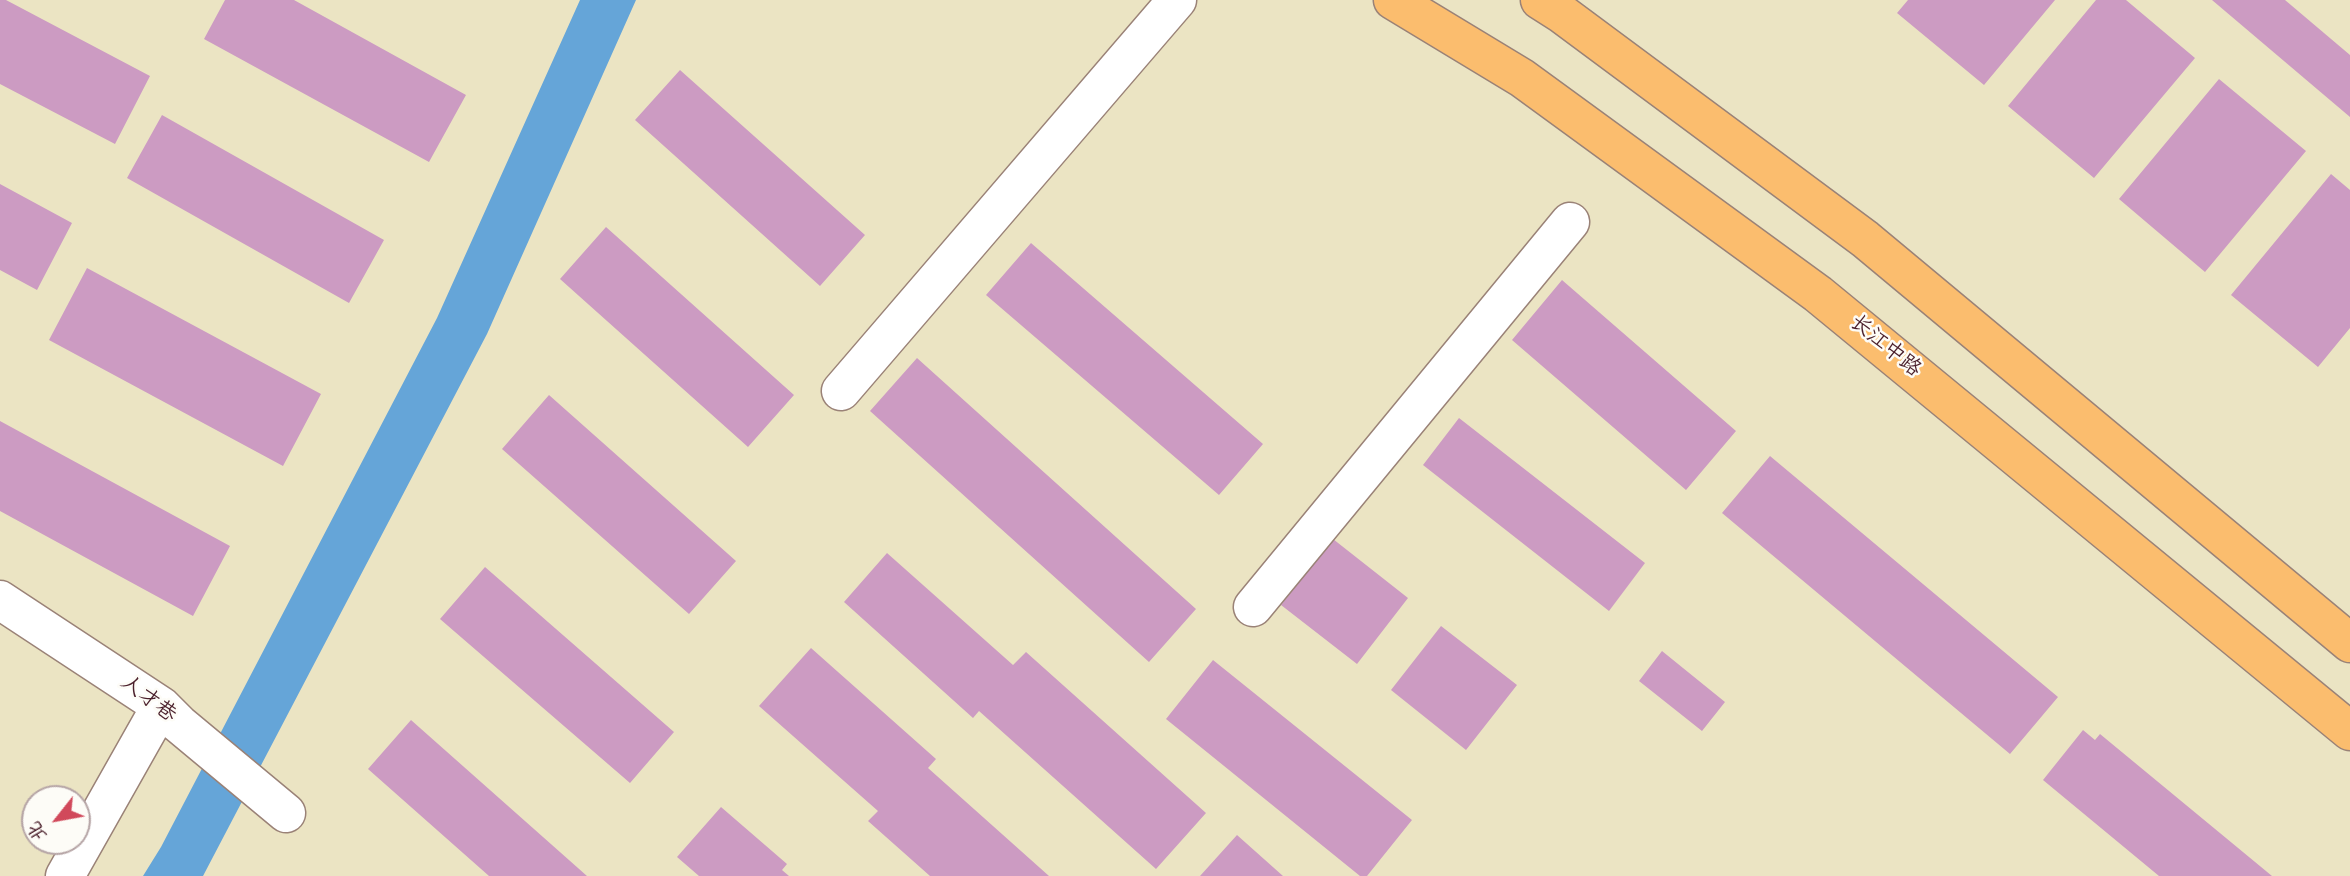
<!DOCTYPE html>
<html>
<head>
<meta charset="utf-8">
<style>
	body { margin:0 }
	#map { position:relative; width:2350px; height:876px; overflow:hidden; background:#ebe4c3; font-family:Dekko,"LXGW WenKai TC",sans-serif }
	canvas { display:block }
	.north { position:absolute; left:21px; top:785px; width:70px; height:70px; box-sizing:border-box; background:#fdfcf7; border:2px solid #b5a4a5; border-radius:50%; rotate:239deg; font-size:19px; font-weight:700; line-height:28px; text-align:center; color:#4a1f2b }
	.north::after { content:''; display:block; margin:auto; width:24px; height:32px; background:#d1495b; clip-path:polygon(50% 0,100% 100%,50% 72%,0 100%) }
</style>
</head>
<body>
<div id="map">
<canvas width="2350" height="876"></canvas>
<div class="north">北</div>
</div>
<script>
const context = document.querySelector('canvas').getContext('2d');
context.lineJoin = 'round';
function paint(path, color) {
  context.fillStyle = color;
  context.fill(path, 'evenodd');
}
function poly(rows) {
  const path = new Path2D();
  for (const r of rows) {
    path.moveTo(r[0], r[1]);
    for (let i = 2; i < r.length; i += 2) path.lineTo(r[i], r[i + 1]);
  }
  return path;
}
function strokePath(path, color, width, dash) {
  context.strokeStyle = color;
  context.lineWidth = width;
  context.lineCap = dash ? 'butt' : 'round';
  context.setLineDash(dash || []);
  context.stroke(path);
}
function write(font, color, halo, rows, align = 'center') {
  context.font = font + ' Dekko,"LXGW WenKai TC",sans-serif';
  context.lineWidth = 5;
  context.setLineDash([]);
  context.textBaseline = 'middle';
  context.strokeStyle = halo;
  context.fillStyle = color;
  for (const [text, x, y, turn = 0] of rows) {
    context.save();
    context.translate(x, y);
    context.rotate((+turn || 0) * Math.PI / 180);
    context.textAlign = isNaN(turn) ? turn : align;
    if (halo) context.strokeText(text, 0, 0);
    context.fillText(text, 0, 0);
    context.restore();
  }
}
const water = poly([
	[580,0,636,0,487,334,203,876,143,876,161,847,437,318]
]);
const building = poly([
	[0,0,6,0,150,76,115,144,0,84],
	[225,0,294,0,466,95,429,162,204,39],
	[1908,0,2055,0,1984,85,1897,13],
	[2096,0,2126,0,2195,58,2094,178,2008,106],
	[2212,0,2285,0,2350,55,2350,117],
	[680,70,865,235,820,286,635,120],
	[2219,79,2306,151,2205,272,2119,199],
	[162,115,384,240,349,303,127,178],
	[2331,174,2350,190,2350,328,2318,367,2231,295],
	[0,184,72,223,37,290,0,270],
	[606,227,794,395,748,447,560,279],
	[1031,243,1263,444,1219,495,986,295],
	[87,268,321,394,283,466,49,340],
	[1562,280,1736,431,1686,490,1512,340],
	[917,358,1196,609,1149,662,870,411],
	[549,395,736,561,689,614,502,449],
	[1459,418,1645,563,1609,611,1423,465],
	[0,421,230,546,193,616,0,511],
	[1770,456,2058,697,2010,754,1722,513],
	[1333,539,1408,598,1357,664,1281,605],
	[887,553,1013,665,1026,652,1206,813,1156,869,979,711,973,718,844,602],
	[485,567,674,732,630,783,440,619],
	[1441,626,1517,685,1466,750,1391,690],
	[811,648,936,759,928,768,1049,876,930,876,868,821,878,811,759,706],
	[1662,651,1725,702,1702,731,1639,681],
	[1213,660,1412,820,1367,876,1360,876,1166,719],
	[411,720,587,876,489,876,368,769],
	[2083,730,2095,740,2100,734,2272,876,2159,876,2043,780],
	[721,807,787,864,782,870,789,876,699,876,677,857],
	[1237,835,1283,876,1200,876]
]);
const minor = poly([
	[841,391,1177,0],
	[0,600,161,706,179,724,286,813],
	[1253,607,1570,222],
	[65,876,161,706]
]);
const major = poly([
	[1393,0,1522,78,1818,294,2350,731],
	[1540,0,1562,14,1865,239,2350,643]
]);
const streetNames = [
	["长江中路",1884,348,39],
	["人才巷",147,701,37]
];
paint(water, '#65a5d8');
paint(building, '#cc9bc2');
strokePath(minor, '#9a8277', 41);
strokePath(major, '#9a8277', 41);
strokePath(minor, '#fff', 38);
strokePath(major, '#fbbd6e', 38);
write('21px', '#4a1f2b', '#fdfcf7', streetNames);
</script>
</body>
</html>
